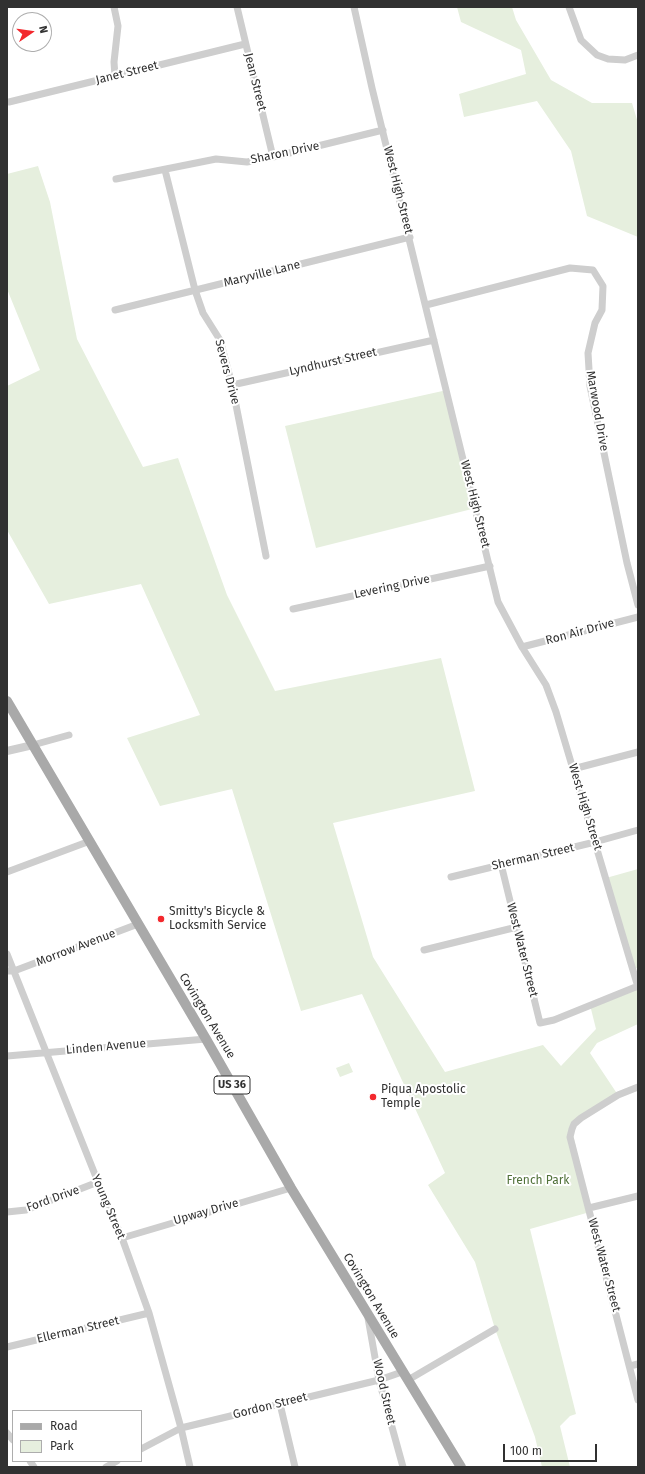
<!DOCTYPE html>
<html>
<head>
<meta charset="utf-8">
<style>
	body { margin:0 }
	#map { position:relative; width:645px; height:1474px; overflow:hidden; background:#fff; font-family:"Fira Sans",sans-serif }
	canvas { display:block }
	.frame { position:absolute; inset:0; border:8px solid #313131; pointer-events:none }
	.legend { position:absolute; left:12px; top:1410px; width:130px; height:52px; box-sizing:border-box; background:#fff; border:1px solid #adadad; margin:0; padding:5px 7px; list-style:none; font-size:12px; color:#313131 }
	.legend li { display:flex; align-items:center; gap:8px; height:20px }
	.legend b { width:20px; border:1px solid #adadad }
	.north { position:absolute; left:12px; top:12px; width:40px; height:40px; box-sizing:border-box; background:#fff; border:1px solid #adadad; border-radius:50%; rotate:77deg; font-size:11px; font-weight:700; line-height:16px; text-align:center; color:#313131 }
	.north::after { content:''; display:block; margin:auto; width:14px; height:18px; background:#f3282d; clip-path:polygon(50% 0,100% 100%,50% 72%,0 100%) }
	.scale { position:absolute; left:503px; top:1444px; width:94px; height:18px; box-sizing:border-box; border:2px solid #313131; border-top:0; padding-left:5px; font-size:12px; line-height:14px; white-space:nowrap; color:#313131; -webkit-text-stroke:3px #fff; paint-order:stroke }
</style>
</head>
<body>
<div id="map">
<canvas width="645" height="1474"></canvas>
<div class="frame"></div>
<ul class="legend">
<li><b style="height:5px;background:#a9a9a9"></b>Road</li>
<li><b style="height:11px;background:#e6efde"></b>Park</li>
</ul>
<div class="north">N</div>
<div class="scale">100 m</div>
</div>
<script>
const context = document.querySelector('canvas').getContext('2d');
context.lineJoin = 'round';
function paint(path, color) {
  context.fillStyle = color;
  context.fill(path, 'evenodd');
}
function poly(rows) {
  const path = new Path2D();
  for (const r of rows) {
    path.moveTo(r[0], r[1]);
    for (let i = 2; i < r.length; i += 2) path.lineTo(r[i], r[i + 1]);
  }
  return path;
}
function strokePath(path, color, width, dash) {
  context.strokeStyle = color;
  context.lineWidth = width;
  context.lineCap = dash ? 'butt' : 'round';
  context.setLineDash(dash || []);
  context.stroke(path);
}
function write(font, color, halo, rows, align = 'center') {
  context.font = font + ' "Fira Sans",sans-serif';
  context.lineWidth = 4;
  context.setLineDash([]);
  context.textBaseline = 'middle';
  context.strokeStyle = halo;
  context.fillStyle = color;
  for (const [text, x, y, turn = 0] of rows) {
    context.save();
    context.translate(x, y);
    context.rotate((+turn || 0) * Math.PI / 180);
    context.textAlign = isNaN(turn) ? turn : align;
    if (halo) context.strokeText(text, 0, 0);
    context.fillText(text, 0, 0);
    context.restore();
  }
}
const green = poly([
	[457,7,512,7,516,20,551,80,592,103,632,103,638,123,638,237,587,216,571,151,537,101,464,117,459,94,526,74,521,50,461,22],
	[38,166,50,202,77,339,143,467,178,458,227,595,275,691,441,658,475,791,333,823,373,957,445,1072,543,1045,561,1066,596,1029,590,1005,638,987,638,1024,597,1043,590,1053,618,1095,581,1118,572,1130,590,1212,530,1229,576,1414,570,1416,560,1426,570,1467,542,1467,535,1437,495,1329,475,1262,428,1185,445,1173,362,994,301,1011,232,789,160,806,127,738,200,715,141,584,49,604,7,530,7,386,40,370,7,289,7,174],
	[447,390,476,508,316,548,285,426],
	[638,869,638,967,633,971,606,878],
	[349,1063,353,1072,340,1077,336,1068]
]);
const minor = poly([
	[114,7,118,26,114,62,115,76],
	[237,7,273,157],
	[354,7,372,88,498,602,522,647,546,685,556,712,638,987],
	[569,7,581,40,597,55,608,59,625,60,638,55],
	[9,102,245,44],
	[165,170,195,290,203,313,220,340,232,385,266,556],
	[116,179,216,159,247,162,273,157,383,130],
	[426,305,570,268,593,270,603,286,602,310,595,323,588,353,590,386,627,563,638,605],
	[115,310,410,237],
	[232,385,434,340],
	[293,609,490,566],
	[522,647,638,617],
	[33,745,69,735],
	[573,769,638,752],
	[501,864,540,1023,554,1020,638,986],
	[7,872,90,841],
	[451,877,595,842,638,830],
	[424,950,517,927],
	[7,954,98,1182,122,1238,149,1313,181,1428,190,1467],
	[7,971,14,971,138,924],
	[7,1056,206,1039],
	[638,1087,618,1095,581,1118,574,1124,572,1129,570,1137,638,1400],
	[589,1208,638,1196],
	[7,1212,26,1210,98,1182],
	[122,1238,291,1188],
	[368,1318,379,1380,403,1467],
	[7,1347,149,1313],
	[630,1366,638,1364],
	[408,1380,495,1329],
	[280,1404,295,1467],
	[7,1433,13,1440],
	[141,1449,181,1428,379,1380,402,1372],
	[30,1461,34,1467],
	[106,1467,117,1461]
]);
const tertiary = poly([
	[7,751,33,745]
]);
const primary = poly([
	[7,701,206,1039,291,1188,461,1467]
]);
const markers = [
	[161,919,4,"#f3282d"],
	[373,1097,4,"#f3282d"]
];
const shields = [
	[232,1085,36]
];
const shieldNames = [
	["US 36",232,1085]
];
const streetNames = [
	["Janet Street",127,73,-14],
	["Jean Street",255,82,76],
	["Sharon Drive",285,153,-12],
	["West High Street",398,190,76],
	["Maryville Lane",262,274,-14],
	["Lyndhurst Street",333,362,-13],
	["Severs Drive",227,372,75],
	["Marwood Drive",597,411,80],
	["West High Street",475,504,76],
	["Levering Drive",392,587,-12],
	["Ron Air Drive",580,632,-15],
	["West High Street",585,807,73],
	["Sherman Street",533,857,-13],
	["Morrow Avenue",76,948,-21],
	["West Water Street",522,950,76],
	["Covington Avenue",207,1016,59],
	["Linden Avenue",106,1047,-5],
	["Ford Drive",53,1199,-20],
	["Young Street",108,1207,67],
	["Upway Drive",206,1212,-16],
	["West Water Street",604,1265,75],
	["Covington Avenue",371,1296,59],
	["Ellerman Street",78,1330,-13],
	["Wood Street",384,1392,77],
	["Gordon Street",270,1406,-14]
];
const poiNames = [
	["Smitty's Bicycle &",169,912],
	["Locksmith Service",169,926],
	["Piqua Apostolic",381,1090],
	["Temple",381,1104]
];
const parkNames = [
	["French Park",538,1181]
];
paint(green, '#e6efde');
strokePath(minor, '#cecece', 7);
strokePath(tertiary, '#cecece', 8);
strokePath(primary, '#a9a9a9', 10);
for (const [x, y, r, color] of markers) {
  const dot = new Path2D();
  dot.arc(x, y, r, 0, 2 * Math.PI);
  context.fillStyle = color;
  context.fill(dot);
  strokePath(dot, '#fff', 1.5);
}
for (const [x, y, w] of shields) {
  const box = new Path2D();
  box.roundRect(x - w / 2, y - 9, w, 18, 3);
  context.fillStyle = '#fff';
  context.fill(box);
  strokePath(box, '#313131', 1);
}
write('bold 11px', '#313131', null, shieldNames);
write('12px', '#313131', '#fff', streetNames);
write('12px', '#313131', '#fff', poiNames, 'left');
write('12px', '#51713a', '#fff', parkNames);
</script>
</body>
</html>
